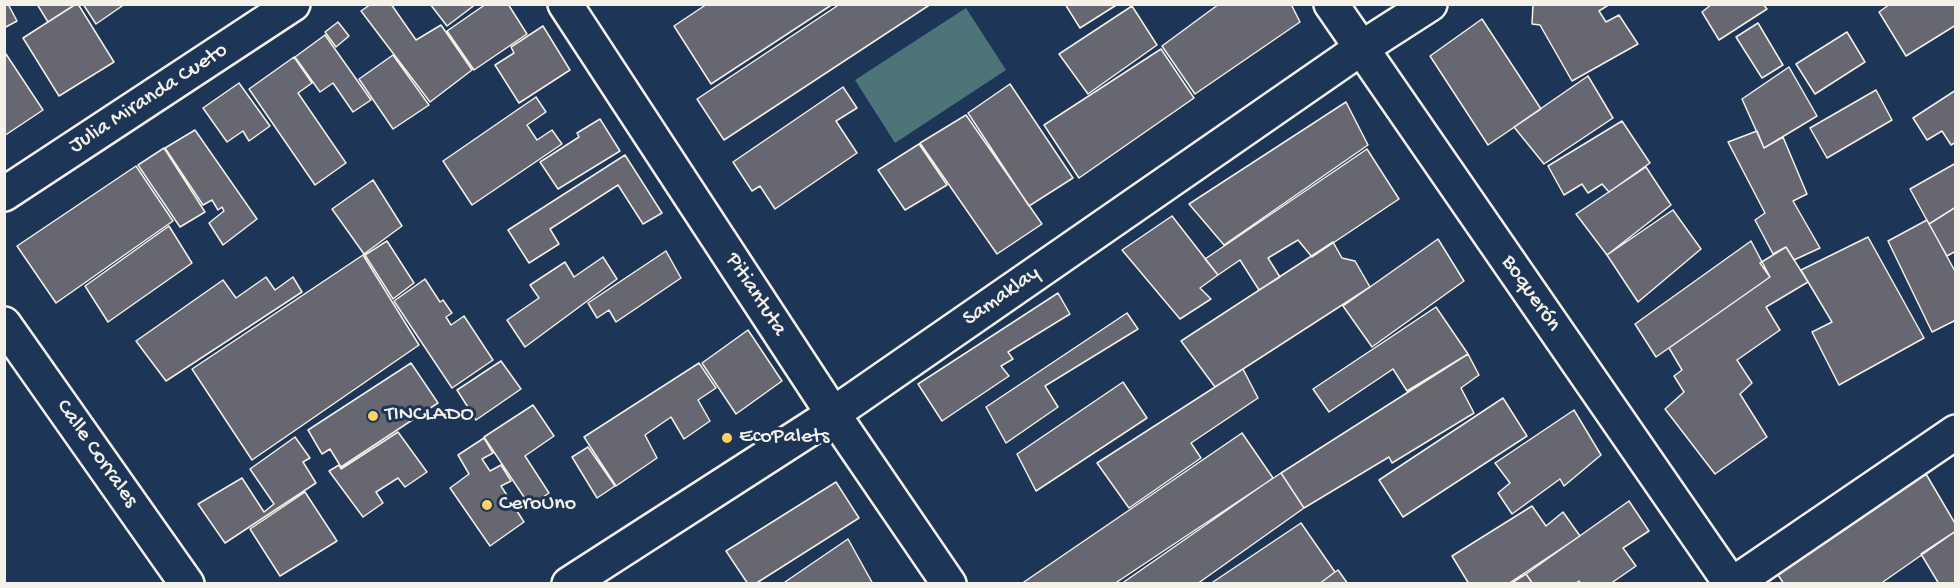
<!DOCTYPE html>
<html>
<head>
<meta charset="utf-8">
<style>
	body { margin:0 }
	#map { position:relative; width:1960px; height:588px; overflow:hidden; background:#1d3557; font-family:"Gochi Hand",sans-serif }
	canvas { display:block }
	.frame { position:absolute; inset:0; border:6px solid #f4f1e8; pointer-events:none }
</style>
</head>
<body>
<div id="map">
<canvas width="1960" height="588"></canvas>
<div class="frame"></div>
</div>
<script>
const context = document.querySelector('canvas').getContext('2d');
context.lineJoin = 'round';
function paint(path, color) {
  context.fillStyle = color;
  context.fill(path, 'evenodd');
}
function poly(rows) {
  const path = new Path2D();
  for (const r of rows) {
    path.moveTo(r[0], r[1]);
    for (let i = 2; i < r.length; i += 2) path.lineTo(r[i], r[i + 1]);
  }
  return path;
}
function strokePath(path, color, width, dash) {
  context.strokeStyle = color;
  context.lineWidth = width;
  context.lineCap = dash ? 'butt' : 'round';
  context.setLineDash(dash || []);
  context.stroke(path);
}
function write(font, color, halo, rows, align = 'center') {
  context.font = font + ' "Gochi Hand",sans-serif';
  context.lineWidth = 6;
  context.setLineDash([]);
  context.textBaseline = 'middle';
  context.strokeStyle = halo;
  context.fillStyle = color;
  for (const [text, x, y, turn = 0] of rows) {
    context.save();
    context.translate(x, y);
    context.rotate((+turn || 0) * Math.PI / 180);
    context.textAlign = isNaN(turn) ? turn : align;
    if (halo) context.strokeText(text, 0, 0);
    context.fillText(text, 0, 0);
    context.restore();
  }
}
const green = poly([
	[966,8,1006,70,895,143,855,80]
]);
const building = poly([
	[4,4,8,4,17,21,4,28,4,4],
	[37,4,76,4,48,22,37,4],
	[76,4,78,4,114,62,59,96,23,38,76,4],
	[83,4,125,4,96,24,83,4],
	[371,4,391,4,416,40,441,25,472,70,430,102,361,11,371,4],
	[430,4,476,4,447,26,430,4],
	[486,4,508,4,527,34,474,70,447,31,486,4],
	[707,4,833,4,711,84,674,26,707,4],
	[840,4,931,4,724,140,697,99,840,4],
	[1065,4,1118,4,1080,28,1065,4],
	[1219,4,1291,4,1300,22,1195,94,1162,46,1219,4],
	[1533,4,1610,4,1599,11,1606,22,1619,15,1638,44,1572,81,1540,25,1532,24,1533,4],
	[1712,4,1763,4,1767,9,1719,40,1702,12,1712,4],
	[1890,4,1956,4,1956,25,1906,56,1879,12,1890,4],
	[1132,6,1157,45,1088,94,1059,54,1132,6],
	[1482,19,1541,109,1488,145,1430,56,1482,19],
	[338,22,349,36,336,47,325,32,338,22],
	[1758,23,1783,65,1762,78,1736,37,1758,23],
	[543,26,570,70,519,103,495,65,514,53,511,47,543,26],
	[1847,32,1865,62,1815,94,1796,64,1847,32],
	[325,35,371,100,353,112,333,83,320,92,295,57,325,35],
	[1161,49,1194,98,1079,178,1044,125,1161,49],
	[4,51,43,110,4,136,4,51],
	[393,55,429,105,393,129,359,79,393,55],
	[294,57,312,83,298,93,346,163,315,185,249,89,294,57],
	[1789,67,1817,116,1764,148,1742,99,1789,67],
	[1588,76,1613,118,1544,164,1514,127,1588,76],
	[239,83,270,126,249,141,243,131,227,142,203,108,239,83],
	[1010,84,1073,178,1029,206,968,113,1010,84],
	[843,87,857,108,836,121,857,153,775,209,760,186,752,191,733,162,843,87],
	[1876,90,1892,120,1827,158,1810,128,1876,90],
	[1956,90,1956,142,1951,145,1942,131,1927,140,1913,118,1956,90],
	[536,97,546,112,527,125,537,140,552,130,562,144,472,205,443,161,536,97],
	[1346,102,1368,145,1224,245,1189,204,1346,102],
	[966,115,1042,224,997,254,920,143,966,115],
	[600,119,620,151,558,189,540,162,579,137,577,133,600,119],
	[1622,121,1650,163,1609,192,1602,184,1588,193,1582,184,1564,195,1548,166,1622,121],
	[195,130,257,219,223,245,209,223,224,211,222,207,218,210,212,200,203,205,165,148,195,130],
	[1757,131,1764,148,1783,137,1807,194,1793,201,1820,248,1794,260,1786,247,1773,254,1755,220,1765,213,1728,142,1757,131],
	[919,144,947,185,905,210,878,170,919,144],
	[164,148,205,212,180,227,138,165,164,148],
	[1367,149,1399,199,1312,257,1298,240,1268,258,1280,277,1259,290,1240,260,1218,275,1205,259,1367,149],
	[625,155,662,213,643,224,618,185,550,229,559,244,529,263,508,230,625,155],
	[1956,163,1956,207,1929,224,1910,189,1956,163],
	[136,166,173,221,56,303,17,246,136,166],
	[1646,167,1671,205,1607,255,1576,214,1646,167],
	[373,180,402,226,364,254,332,209,373,180],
	[1956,207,1956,251,1947,256,1929,224,1956,207],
	[1673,210,1701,249,1638,302,1607,255,1673,210],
	[1172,216,1218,275,1200,288,1211,299,1180,319,1122,250,1172,216],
	[1927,220,1956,273,1956,320,1932,332,1888,241,1927,220],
	[169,226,192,263,108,322,85,286,169,226],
	[1868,237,1924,338,1839,385,1812,332,1832,322,1801,270,1868,237],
	[1438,239,1464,281,1372,347,1343,306,1438,239],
	[387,241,414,283,393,299,365,255,387,241],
	[1751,241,1770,277,1656,357,1635,324,1751,241],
	[1333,242,1342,258,1355,261,1370,287,1215,387,1181,341,1333,242],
	[1786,247,1808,282,1766,307,1780,330,1737,360,1752,383,1740,394,1767,437,1715,474,1665,409,1684,392,1674,376,1682,370,1669,348,1770,277,1760,263,1786,247],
	[666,251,681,278,616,322,609,310,597,318,588,303,666,251],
	[363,255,419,345,252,460,192,369,363,255],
	[603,257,617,279,525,347,507,320,539,298,530,285,565,262,574,277,603,257],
	[266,277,275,290,293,277,302,292,166,381,136,341,223,280,236,298,266,277],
	[425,279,440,302,443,300,452,313,446,317,451,325,464,316,493,360,452,388,394,301,425,279],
	[1058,293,1070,314,1008,352,1013,359,1001,366,1009,376,942,421,918,384,1058,293],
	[1436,307,1468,354,1407,391,1393,369,1329,412,1313,389,1436,307],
	[1127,313,1138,329,1045,386,1058,407,1006,443,986,407,1127,313],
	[748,330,782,381,736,414,702,363,748,330],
	[1468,354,1479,375,1461,388,1474,413,1392,463,1389,457,1304,508,1281,473,1468,354],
	[501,361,521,389,476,420,457,390,501,361],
	[411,363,438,403,341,467,330,449,322,454,308,430,411,363],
	[699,363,716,388,698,400,710,421,684,439,671,417,645,435,657,458,616,486,584,437,699,363],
	[1243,369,1258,398,1191,443,1201,458,1129,508,1097,463,1243,369],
	[1123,382,1147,418,1036,491,1017,454,1123,382],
	[1503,398,1527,436,1403,517,1379,480,1503,398],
	[533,405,554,436,525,456,549,493,530,506,484,437,533,405],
	[1574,410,1601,455,1564,486,1560,479,1512,514,1498,493,1510,483,1495,463,1574,410],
	[398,432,427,472,405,487,398,478,376,492,383,503,363,517,329,471,339,465,341,469,398,432],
	[1242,433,1273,478,1121,584,1021,584,1242,433],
	[295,437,310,458,303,462,316,483,225,543,198,504,242,478,264,512,274,504,250,469,295,437],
	[484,438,493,453,482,459,490,471,501,465,511,481,501,486,524,522,490,546,450,488,469,474,458,455,484,438],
	[588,447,615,486,597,498,572,457,588,447],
	[1281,473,1304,508,1197,584,1114,584,1281,473],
	[1926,474,1956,525,1956,531,1880,584,1784,584,1778,575,1926,474],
	[836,482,859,518,755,584,748,584,726,551,836,482],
	[305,492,337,541,280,576,250,529,305,492],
	[1629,501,1649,531,1623,548,1636,566,1610,584,1581,584,1579,581,1575,584,1533,584,1526,574,1629,501],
	[1532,506,1546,526,1563,512,1580,536,1508,584,1469,584,1452,556,1532,506],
	[1301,523,1335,572,1319,584,1210,584,1301,523],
	[1956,531,1956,584,1939,584,1921,554,1956,531],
	[848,539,873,584,782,584,848,539],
	[1338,570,1348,584,1319,584,1335,572,1338,570],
	[1526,574,1533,584,1510,584,1526,574]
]);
const minor = poly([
	[1331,4,1731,584],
	[4,324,187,584],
	[569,584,833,414,1360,49,1430,4]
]);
const tertiary = poly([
	[565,4,833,414,949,584],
	[4,194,293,4],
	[1733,584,1956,432]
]);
const markers = [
	[373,416,6,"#ffd166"],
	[727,438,6,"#ffd166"],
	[487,505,6,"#ffd166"]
];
const streetNames = [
	["Julia Miranda Cueto",149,99,-33],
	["Boquerón",1530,294,55],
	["Pitiantuta",755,295,57],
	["Samaklay",1002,297,-35],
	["Calle Corrales",96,454,55]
];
const poiNames = [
	["TINCLADO",385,416],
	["EcoPalets",739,438],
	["CeroUno",499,505]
];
paint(green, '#4d7579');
paint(building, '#676771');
strokePath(building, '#f4f1e8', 1.5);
strokePath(minor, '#f4f1e8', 38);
strokePath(tertiary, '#f4f1e8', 38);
strokePath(minor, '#1d3557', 33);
strokePath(tertiary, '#1d3557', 33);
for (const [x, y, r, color] of markers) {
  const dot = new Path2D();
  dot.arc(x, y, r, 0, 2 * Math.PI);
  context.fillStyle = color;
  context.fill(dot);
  strokePath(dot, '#1d3557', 2);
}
write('22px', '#f4f1e8', '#1d3557', streetNames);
write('22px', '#f4f1e8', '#1d3557', poiNames, 'left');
</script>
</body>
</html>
